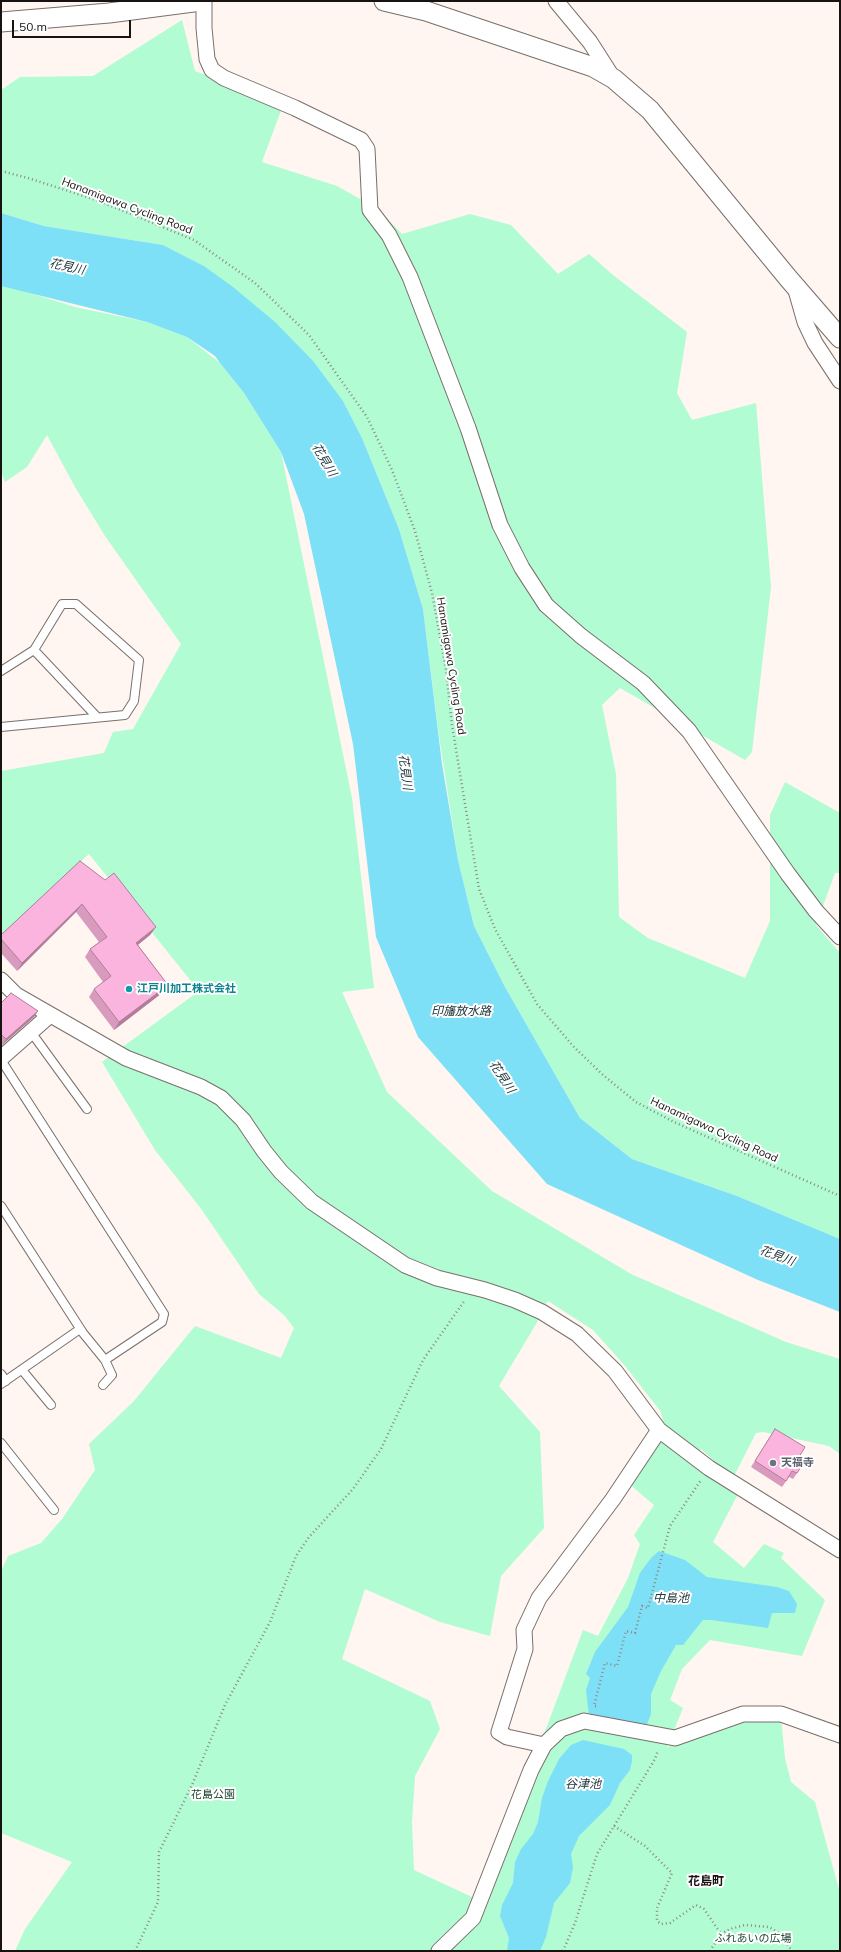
<!DOCTYPE html>
<html>
<head>
<meta charset="utf-8">
<style>
	body { margin:0 }
	#map { position:relative; width:841px; height:1952px; overflow:hidden; background:#fff5f1; font-family:Mulish,sans-serif }
	canvas { display:block }
	.frame { position:absolute; inset:0; border:2px solid #171311; pointer-events:none }
	.scale { position:absolute; left:12px; top:20px; width:119px; height:18px; box-sizing:border-box; border:2px solid #171311; border-top:0; padding-left:5px; font-size:12px; line-height:14px; white-space:nowrap; color:#171311; -webkit-text-stroke:3px #fff; paint-order:stroke }
</style>
</head>
<body>
<div id="map">
<canvas width="841" height="1952"></canvas>
<div class="frame"></div>
<div class="scale">50 m</div>
</div>
<script>
const context = document.querySelector('canvas').getContext('2d');
context.lineJoin = 'round';
function paint(path, color) {
  context.fillStyle = color;
  context.fill(path, 'evenodd');
}
function poly(rows) {
  const path = new Path2D();
  for (const r of rows) {
    path.moveTo(r[0], r[1]);
    for (let i = 2; i < r.length; i += 2) path.lineTo(r[i], r[i + 1]);
  }
  return path;
}
function strokePath(path, color, width, dash) {
  context.strokeStyle = color;
  context.lineWidth = width;
  context.lineCap = dash ? 'butt' : 'round';
  context.setLineDash(dash || []);
  context.stroke(path);
}
function write(font, color, halo, rows, align = 'center') {
  context.font = font + ' Mulish,"Noto Sans JP",sans-serif';
  context.lineWidth = 4;
  context.setLineDash([]);
  context.textBaseline = 'middle';
  context.strokeStyle = halo;
  context.fillStyle = color;
  for (const [text, x, y, turn = 0] of rows) {
    context.save();
    context.translate(x, y);
    context.rotate((+turn || 0) * Math.PI / 180);
    context.textAlign = isNaN(turn) ? turn : align;
    if (halo) context.strokeText(text, 0, 0);
    context.fillText(text, 0, 0);
    context.restore();
  }
}
const green = poly([
	[182,20,195,71,283,105,262,162,337,186,378,209,402,234,470,214,511,225,558,274,589,254,613,275,687,332,677,393,692,420,756,403,771,587,752,752,745,760,620,688,602,705,616,774,619,917,648,938,745,978,770,921,770,815,785,782,840,813,840,873,835,873,816,925,840,953,840,1239,737,1196,632,1159,580,1118,505,987,474,926,458,860,438,729,423,609,399,529,362,438,343,401,204,266,163,245,44,226,1,213,1,90,20,77,93,76],
	[1,284,75,307,147,322,187,337,220,363,244,393,281,452,352,798,374,988,342,992,387,1092,492,1191,631,1274,786,1342,840,1359,840,1454,829,1446,763,1432,756,1433,733,1478,701,1449,695,1464,738,1494,713,1542,744,1568,764,1544,784,1553,781,1558,825,1600,802,1656,710,1640,682,1669,670,1700,683,1708,667,1747,743,1719,781,1718,785,1758,791,1782,815,1802,840,1893,840,1951,15,1951,25,1929,72,1862,1,1833,1,1572,8,1556,41,1543,62,1519,95,1470,89,1444,134,1401,195,1326,281,1358,294,1328,284,1315,259,1294,202,1210,155,1150,102,1062,199,991,89,854,73,868,1,940,1,771,104,753,113,732,133,729,181,644,105,536,75,487,47,435,27,467,5,482,1,471],
	[548,1301,593,1330,626,1367,661,1412,664,1425,628,1483,654,1505,634,1535,640,1544,628,1578,598,1636,583,1630,544,1734,546,1756,485,1903,414,1870,412,1822,415,1776,440,1729,430,1701,342,1659,365,1589,440,1622,490,1636,501,1576,544,1528,540,1432,499,1386,539,1319,536,1317]
]);
const water = poly([
	[1,213,44,226,163,245,204,266,233,287,275,322,313,361,343,401,362,438,399,529,423,609,442,764,458,860,474,926,505,987,580,1118,632,1159,737,1196,840,1239,840,1312,758,1280,547,1184,418,1037,376,937,353,744,304,514,281,452,244,393,220,363,215,356,187,337,147,322,1,286],
	[659,1551,685,1560,707,1577,777,1587,789,1591,797,1604,795,1613,772,1613,768,1628,711,1620,703,1620,683,1645,676,1645,661,1671,651,1694,651,1714,645,1729,589,1716,586,1690,590,1678,586,1674,595,1652,628,1607,640,1573,651,1558],
	[583,1740,624,1749,632,1755,632,1761,630,1770,620,1783,610,1805,579,1836,571,1854,573,1867,570,1883,554,1903,546,1937,540,1951,507,1951,509,1938,500,1916,502,1905,513,1883,515,1862,521,1849,533,1834,538,1822,542,1798,548,1781,559,1759,571,1745]
]);
const path = poly([
	[1,171,28,178,99,201,194,240,255,283,309,335,367,417,392,470,415,531,432,593,446,670,452,725,479,889,495,929,537,1004,574,1047,603,1075,636,1102,674,1122,840,1196],
	[596,1706,594,1706,605,1663,617,1666,626,1631,635,1633,642,1606,648,1608,670,1526,701,1480],
	[614,1826,645,1846,672,1873,657,1908,657,1921,661,1924,670,1923,696,1905,704,1909,721,1934],
	[135,1951,158,1902,159,1852,192,1785,225,1705,270,1622,296,1556,309,1537,353,1489,381,1449,423,1360,465,1300],
	[563,1951,575,1923,597,1854,655,1759,658,1750],
	[710,1951,721,1934,730,1929,745,1925,769,1927,780,1934,792,1951]
]);
const service = poly([
	[34,650,97,717],
	[1,671,34,650,62,604,76,604,139,660,134,701,125,715,1,727],
	[31,1032,87,1109],
	[1,1060,164,1314,162,1322,105,1360],
	[1,1206,83,1333,105,1360,112,1375,103,1385],
	[22,1370,51,1405],
	[1,1374,6,1381],
	[1,1384,80,1329],
	[1,1443,54,1510]
]);
const minor = poly([
	[204,1,204,28,207,59,212,70,224,78,295,108,361,140,367,149,370,210,389,235,410,277,468,428,500,525,522,568,546,605,581,636,643,683,689,731,788,874,816,911,840,937],
	[556,1,590,42,613,78],
	[795,287,805,322,815,343,840,381],
	[1,980,16,995,126,1058,201,1087,221,1098,243,1120,264,1151,281,1172,312,1202,405,1265,437,1278,485,1290,515,1300,542,1312,577,1334,615,1371,659,1430,709,1468,840,1550],
	[1,1058,50,1015],
	[544,1745,507,1737,499,1732,525,1649,524,1630,539,1598,613,1499,659,1430],
	[439,1951,473,1918,531,1770,544,1745,561,1729,584,1721,675,1738,743,1714,781,1714,840,1735]
]);
const tertiary = poly([
	[384,1,426,11,593,67,614,79,650,110,788,278,840,338],
	[1,22,109,13,201,1]
]);
const wall = poly([
	[80,861,156,927,150,935,138,945,168,985,162,993,114,1030,89,997,94,989,103,982,85,957,90,949,99,942,76,912,17,971,1,953,1,935],
	[1,1003,38,1011,34,1017,2,1045,1,1044],
	[775,1429,799,1457,797,1473,793,1479,789,1477,782,1487,751,1467]
]);
const shadedWall = poly([
	[82,904,76,912,17,971,22,963],
	[156,927,150,935,130,951,136,943],
	[168,985,162,993,114,1030,119,1022],
	[38,1011,34,1017,2,1045,6,1039]
]);
const building = poly([
	[80,861,105,880,114,873,156,927,136,943,168,985,119,1022,94,989,111,976,90,949,107,937,82,904,22,963,1,939,1,935,80,861],
	[11,993,38,1011,6,1039,1,1034,1,1003,11,993],
	[775,1429,805,1447,799,1457,805,1461,797,1473,792,1471,786,1481,755,1461,775,1429]
]);
const markers = [
	[129,989,4,"#0f9aa8"],
	[773,1463,4,"#6b7280"]
];
const streetNames = [
	["Hanamigawa Cycling Road",127,206,21],
	["Hanamigawa Cycling Road",451,666,81],
	["Hanamigawa Cycling Road",714,1130,25]
];
const cultureNames = [
	["江戸川加工株式会社",137,989]
];
const worshipNames = [
	["天福寺",781,1463]
];
const parkNames = [
	["花島公園",213,1795],
	["ふれあいの広場",753,1939]
];
const waterNames = [
	["花見川",67,267,12],
	["花見川",324,460,59],
	["花見川",405,772,82],
	["印旛放水路",461,1011],
	["花見川",502,1077,56],
	["花見川",777,1256,20],
	["中島池",671,1598],
	["谷津池",583,1784]
];
const neighbourhoodNames = [
	["花島町",706,1881]
];
paint(green, '#b1fcd3');
paint(water, '#7ee0f7');
strokePath(service, '#796f6b', 10);
strokePath(minor, '#796f6b', 17);
strokePath(tertiary, '#796f6b', 21);
strokePath(path, '#8e8784', 2.5, [1, 3]);
strokePath(service, '#fff', 8);
strokePath(minor, '#fff', 15);
strokePath(tertiary, '#fff', 19);
paint(wall, '#d89bbe');
paint(shadedWall, '#b07e9b');
paint(building, '#fbb4dd');
strokePath(building, '#b07e9b', 1);
for (const [x, y, r, color] of markers) {
  const dot = new Path2D();
  dot.arc(x, y, r, 0, 2 * Math.PI);
  context.fillStyle = color;
  context.fill(dot);
  strokePath(dot, '#fff', 1.5);
}
write('11px', '#171311', '#fff', streetNames);
write('bold 11px', '#0d838f', '#fff', cultureNames, 'left');
write('bold 11px', '#5b616d', '#fff', worshipNames, 'left');
write('11px', '#1d4833', '#fff', parkNames);
write('italic 12px', '#21383e', '#fff', waterNames);
write('bold 12px', '#171311', '#fff', neighbourhoodNames);
</script>
</body>
</html>
